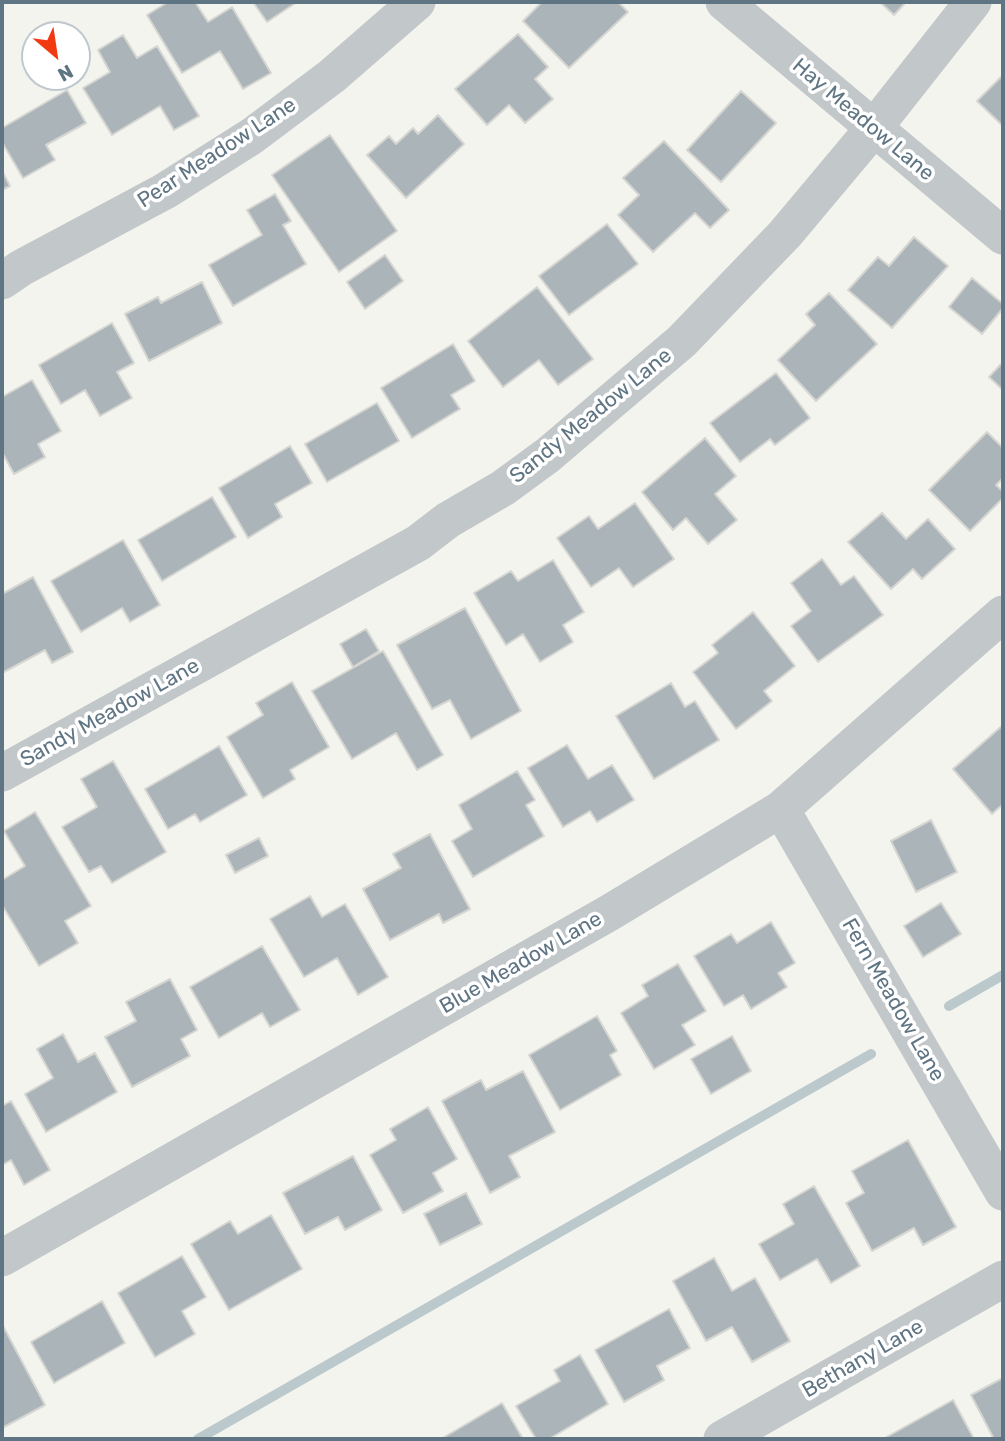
<!DOCTYPE html>
<html>
<head>
<meta charset="utf-8">
<style>
	body { margin:0 }
	#map { position:relative; width:1005px; height:1441px; overflow:hidden; background:#f4f4ef; font-family:Rubik,sans-serif }
	canvas { display:block }
	.frame { position:absolute; inset:0; border:4px solid #607583; pointer-events:none }
	.north { position:absolute; left:21px; top:21px; width:70px; height:70px; box-sizing:border-box; background:#fff; border:2px solid #bfc8cd; border-radius:50%; rotate:151deg; font-size:19px; font-weight:700; line-height:28px; text-align:center; color:#607583 }
	.north::after { content:''; display:block; margin:auto; width:24px; height:32px; background:#f23911; clip-path:polygon(50% 0,100% 100%,50% 72%,0 100%) }
</style>
</head>
<body>
<div id="map">
<canvas width="1005" height="1441"></canvas>
<div class="frame"></div>
<div class="north">N</div>
</div>
<script>
const context = document.querySelector('canvas').getContext('2d');
context.lineJoin = 'round';
function poly(rows) {
  const path = new Path2D();
  for (const r of rows) {
    path.moveTo(r[0], r[1]);
    for (let i = 2; i < r.length; i += 2) path.lineTo(r[i], r[i + 1]);
  }
  return path;
}
function strokePath(path, color, width, dash) {
  context.strokeStyle = color;
  context.lineWidth = width;
  context.lineCap = dash ? 'butt' : 'round';
  context.setLineDash(dash || []);
  context.stroke(path);
}
function paint(path, color) {
  context.fillStyle = color;
  context.fill(path, 'evenodd');
}
function write(font, color, halo, rows, align = 'center') {
  context.font = font + ' Rubik,sans-serif';
  context.lineWidth = 7;
  context.setLineDash([]);
  context.textBaseline = 'middle';
  context.strokeStyle = halo;
  context.fillStyle = color;
  for (const [text, x, y, turn = 0] of rows) {
    context.save();
    context.translate(x, y);
    context.rotate((+turn || 0) * Math.PI / 180);
    context.textAlign = isNaN(turn) ? turn : align;
    if (halo) context.strokeText(text, 0, 0);
    context.fillText(text, 0, 0);
    context.restore();
  }
}
const stream = poly([
	[949,1006,1003,975],
	[198,1439,871,1054]
]);
const building = poly([
	[168,2,195,2,208,22,232,7,271,73,243,89,220,51,182,73,147,15,168,2],
	[253,2,297,2,267,22,253,2],
	[542,2,618,2,628,12,569,68,523,21,542,2],
	[880,2,906,2,894,15,880,2],
	[518,34,548,67,535,79,553,99,525,123,509,105,487,125,455,89,518,34],
	[123,35,137,58,157,46,199,116,174,130,160,106,112,135,83,88,110,72,98,50,123,35],
	[1003,75,1003,126,977,101,1003,75],
	[67,90,86,123,46,145,55,160,23,178,2,142,2,128,67,90],
	[741,91,776,123,721,182,687,150,741,91],
	[438,115,464,144,406,198,367,155,389,136,396,144,413,128,418,134,438,115],
	[330,135,397,231,339,272,272,175,330,135],
	[664,141,729,210,710,228,695,213,653,252,618,215,639,195,623,178,664,141],
	[2,171,10,186,2,190,2,171],
	[275,194,291,221,283,225,306,264,233,306,209,265,262,235,247,210,275,194],
	[607,224,638,264,569,315,539,276,607,224],
	[914,237,948,266,892,328,848,290,878,257,889,266,914,237],
	[385,255,403,281,365,309,347,282,385,255],
	[972,278,1003,304,1003,308,982,334,949,307,972,278],
	[202,282,222,323,149,361,125,314,158,297,161,303,202,282],
	[537,287,593,359,558,385,539,360,503,387,468,341,537,287],
	[829,293,877,344,816,401,778,360,815,325,806,314,829,293],
	[112,323,134,363,117,372,132,398,100,416,85,390,61,404,39,365,112,323],
	[453,344,475,381,451,395,460,409,412,438,381,388,453,344],
	[1003,362,1003,390,989,377,1003,362],
	[776,373,810,418,775,445,770,439,740,462,710,423,776,373],
	[32,380,61,431,38,444,45,457,14,474,2,452,2,397,32,380],
	[377,403,399,441,327,482,305,444,377,403],
	[987,432,1003,448,1003,478,996,485,1003,492,1003,498,970,531,929,490,987,432],
	[705,438,736,476,715,494,737,520,708,544,686,518,673,530,642,492,705,438],
	[290,446,312,483,275,504,282,517,248,538,219,488,290,446],
	[212,497,236,537,162,581,138,540,212,497],
	[635,503,674,559,633,587,619,568,591,587,557,538,589,516,598,529,635,503],
	[882,513,906,539,928,519,955,549,922,579,913,569,891,589,848,542,882,513],
	[123,540,160,605,130,622,122,608,81,632,51,581,123,540],
	[822,559,841,585,854,576,883,615,818,662,791,626,811,611,791,583,822,559],
	[553,560,584,612,563,625,573,642,540,662,523,634,506,645,474,593,511,571,518,581,553,560],
	[33,577,73,652,52,663,45,650,2,673,2,594,33,577],
	[465,608,521,711,471,739,450,700,432,709,397,645,465,608],
	[753,612,795,666,764,691,772,701,736,729,693,672,718,653,712,645,753,612],
	[366,629,379,651,353,667,340,644,366,629],
	[383,651,443,755,417,770,396,733,352,759,312,691,383,651],
	[292,682,329,747,290,770,295,779,263,798,227,737,263,715,256,703,292,682],
	[671,683,685,707,695,701,719,740,654,779,616,716,671,683],
	[1003,725,1003,804,992,814,953,769,1003,725],
	[567,745,588,779,612,765,634,800,597,822,590,811,563,827,528,768,567,745],
	[219,746,247,795,200,822,195,814,168,829,145,789,219,746],
	[113,761,166,852,112,883,101,866,89,872,62,827,97,807,81,779,113,761],
	[517,771,535,800,526,805,544,836,473,877,452,841,472,829,459,805,517,771],
	[35,812,91,906,65,921,78,943,39,966,2,905,2,880,25,866,4,831,35,812],
	[931,820,957,872,916,892,891,841,931,820],
	[430,834,470,909,443,923,439,914,390,940,363,889,401,868,393,854,430,834],
	[259,838,268,856,235,873,226,855,259,838],
	[310,896,322,917,345,904,388,977,358,995,337,958,304,977,270,919,310,896],
	[941,903,961,934,923,957,904,926,941,903],
	[771,922,795,963,778,973,787,987,751,1009,743,995,724,1006,694,956,731,934,737,943,771,922],
	[262,946,300,1010,270,1027,262,1013,219,1038,190,987,262,946],
	[678,964,706,1011,682,1025,695,1045,654,1069,621,1013,648,996,642,985,678,964],
	[170,979,197,1030,181,1039,190,1056,132,1087,105,1037,136,1021,126,1002,170,979],
	[597,1016,617,1051,610,1055,621,1075,560,1110,529,1055,597,1016],
	[63,1034,78,1062,95,1053,117,1092,46,1132,25,1094,53,1078,37,1049,63,1034],
	[732,1036,751,1071,711,1094,691,1059,732,1036],
	[523,1071,555,1132,509,1156,520,1177,490,1193,442,1101,481,1080,486,1090,523,1071],
	[11,1101,50,1170,24,1185,11,1160,2,1165,2,1106,11,1101],
	[428,1107,457,1159,433,1173,443,1191,403,1213,370,1155,396,1140,390,1129,428,1107],
	[908,1140,956,1227,923,1245,914,1228,872,1251,846,1203,864,1193,852,1171,908,1140],
	[353,1156,382,1210,345,1230,338,1217,305,1234,283,1193,353,1156],
	[814,1186,860,1266,831,1283,817,1259,780,1280,759,1244,794,1224,783,1204,814,1186],
	[466,1193,482,1224,440,1245,424,1214,466,1193],
	[271,1215,302,1269,229,1310,191,1244,230,1221,238,1234,271,1215],
	[182,1256,206,1297,182,1311,195,1334,155,1357,118,1293,182,1256],
	[714,1258,732,1291,755,1278,790,1341,752,1362,732,1327,706,1341,673,1281,714,1258],
	[102,1301,125,1343,54,1383,31,1342,102,1301],
	[669,1309,690,1348,657,1366,664,1380,624,1402,595,1350,669,1309],
	[2,1324,45,1405,4,1427,2,1423,2,1324],
	[580,1355,608,1404,549,1439,536,1439,516,1406,560,1381,554,1370,580,1355],
	[1003,1378,1003,1439,994,1439,971,1395,1003,1378],
	[953,1400,974,1439,883,1439,953,1400],
	[502,1403,523,1439,441,1439,502,1403]
]);
const minor = poly([
	[724,2,1003,236],
	[2,281,21,268,165,191,252,136,332,76,417,2],
	[2,773,418,543,448,520,503,488,548,455,682,341,785,234,873,129,973,2],
	[781,809,1003,1192],
	[2,1258,609,913,781,809,1003,614],
	[722,1439,1003,1279]
]);
const streetNames = [
	["Hay Meadow Lane",863,120,40],
	["Pear Meadow Lane",217,153,-33],
	["Sandy Meadow Lane",591,416,-39],
	["Sandy Meadow Lane",110,713,-29],
	["Blue Meadow Lane",521,963,-30],
	["Fern Meadow Lane",893,1000,60],
	["Bethany Lane",863,1359,-30]
];
strokePath(stream, '#bbc9cd', 10);
paint(building, '#abb4b8');
strokePath(building, '#d5d5d2', 2);
strokePath(minor, '#c2c7c9', 37);
write('21px', '#607583', '#fff', streetNames);
</script>
</body>
</html>
